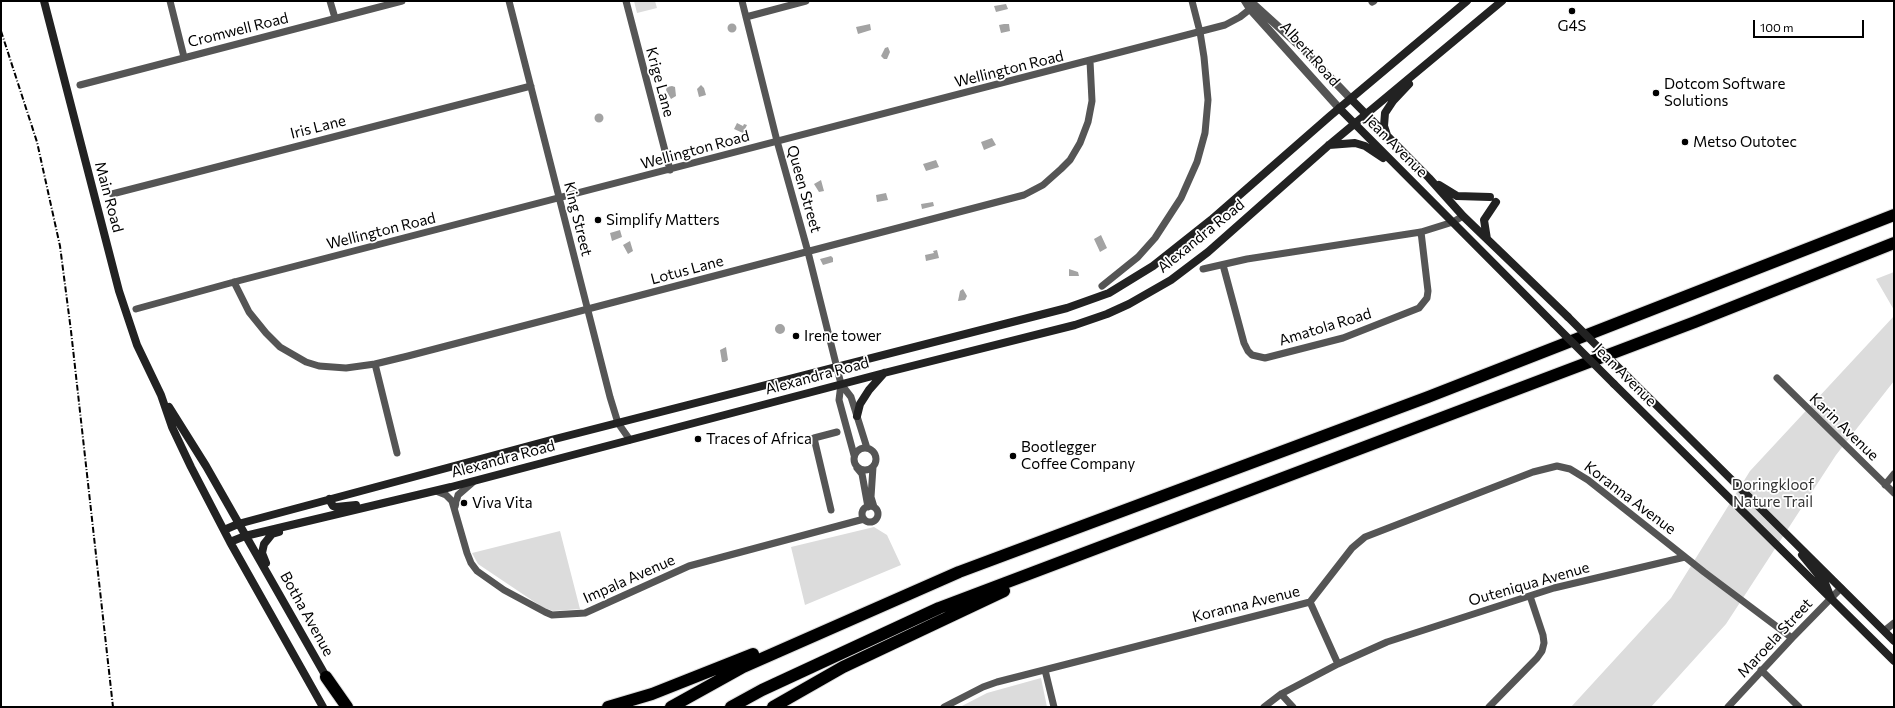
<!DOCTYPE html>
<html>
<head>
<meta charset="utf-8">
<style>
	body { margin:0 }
	#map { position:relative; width:1895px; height:708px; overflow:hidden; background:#fff; font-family:Commissioner,sans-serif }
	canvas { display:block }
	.frame { position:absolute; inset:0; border:2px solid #000; pointer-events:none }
	.scale { position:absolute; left:1753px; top:20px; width:111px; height:18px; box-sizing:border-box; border:2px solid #000; border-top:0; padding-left:5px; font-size:12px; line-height:14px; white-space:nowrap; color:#000; -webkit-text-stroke:3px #fff; paint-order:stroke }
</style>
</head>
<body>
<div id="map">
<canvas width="1895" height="708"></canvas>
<div class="frame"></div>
<div class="scale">100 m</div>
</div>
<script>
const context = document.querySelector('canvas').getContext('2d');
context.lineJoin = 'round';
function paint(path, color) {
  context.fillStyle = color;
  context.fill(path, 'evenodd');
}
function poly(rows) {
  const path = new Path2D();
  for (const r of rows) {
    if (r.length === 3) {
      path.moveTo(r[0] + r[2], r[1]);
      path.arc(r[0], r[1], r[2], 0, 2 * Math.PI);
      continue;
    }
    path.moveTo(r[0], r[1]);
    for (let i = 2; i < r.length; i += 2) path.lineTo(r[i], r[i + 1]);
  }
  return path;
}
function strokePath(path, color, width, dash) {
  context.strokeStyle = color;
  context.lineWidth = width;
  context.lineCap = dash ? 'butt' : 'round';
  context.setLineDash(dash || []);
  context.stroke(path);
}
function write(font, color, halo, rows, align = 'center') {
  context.font = font + ' Commissioner,sans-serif';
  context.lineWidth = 3.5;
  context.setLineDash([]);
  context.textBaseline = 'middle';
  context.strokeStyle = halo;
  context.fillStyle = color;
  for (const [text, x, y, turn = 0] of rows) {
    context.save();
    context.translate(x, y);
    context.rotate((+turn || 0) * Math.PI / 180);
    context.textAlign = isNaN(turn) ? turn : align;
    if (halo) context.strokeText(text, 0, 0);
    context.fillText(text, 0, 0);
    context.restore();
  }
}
const green = poly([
	[634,1,655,1,657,8,637,13],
	[1894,272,1894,310,1876,279],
	[1894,316,1894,381,1836,455,1726,624,1651,707,1571,707,1671,598,1750,471],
	[874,527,887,535,901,565,805,605,791,547],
	[560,531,580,609,553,611,542,607,478,564,472,553],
	[1041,678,1047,707,960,707,987,693]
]);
const water = poly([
	[1006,4,1008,9,996,12,994,6],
	[732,28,4.5],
	[870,24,871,30,858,34,856,27],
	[1004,24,1009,24,1010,31,1001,33,999,25],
	[888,47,890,52,887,59,884,59,881,56,885,48],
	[701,85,704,88,706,95,699,97,697,89],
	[672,86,675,87,676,96,671,99,666,90,667,87],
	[599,118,4.5],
	[737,123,743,126,744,124,747,125,743,133,734,129],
	[992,138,996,145,984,150,981,142],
	[936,160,939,167,926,171,923,164],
	[821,180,824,191,819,192,814,184],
	[886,193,888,200,877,202,876,195],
	[933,202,934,206,922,209,921,204],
	[620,230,622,237,612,241,610,233],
	[1101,235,1107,248,1100,252,1094,239],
	[630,241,633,251,628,254,623,245],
	[937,250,939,258,926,261,925,255,934,253,933,251],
	[831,256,833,258,833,262,823,265,820,259],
	[1069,269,1078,272,1079,276,1069,276],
	[963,289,967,296,965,300,958,301,960,291],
	[780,329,5],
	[726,347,728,360,725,362,722,362,720,350]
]);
const minor = poly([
	[170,1,184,57],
	[330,1,335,18],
	[509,1,610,397,618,423,630,440],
	[626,1,670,170],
	[742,1,777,141,808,252,841,384,839,400,854,455],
	[1372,2,1374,1],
	[746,17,806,1],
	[80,85,402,1],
	[112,194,531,86],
	[1223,265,1244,343,1248,351,1252,355,1265,358,1343,338,1419,308,1427,298,1428,291,1421,232],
	[1203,269,1247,259,1421,232,1453,222,1463,216],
	[234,282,249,312,266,333,280,347,306,362,319,366,346,368,375,364,408,356,1024,195,1043,185,1061,169,1070,160,1080,143,1088,122,1092,101,1090,61],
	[1102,286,1138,257,1155,238,1181,198,1197,162,1205,133,1208,100,1204,57,1200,32,1192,1],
	[136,309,234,282,1225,25,1240,17,1254,6],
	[375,364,397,453],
	[1777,378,1894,493],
	[841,384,851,397,867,448],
	[865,459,11],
	[873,467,871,497,874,507],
	[857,468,862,474,868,507],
	[1885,485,1894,474],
	[436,491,446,495,452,501,467,553,471,563,477,571,504,590,545,612,552,615,585,613,689,566,864,519],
	[870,514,8],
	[455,507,458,495,473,482],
	[831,510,814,438,837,432],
	[1310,602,1338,664],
	[1884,631,1894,623],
	[1045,670,1054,707],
	[1761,670,1799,707],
	[1281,694,1293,707],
	[944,707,983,687,997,682,1310,602,1352,548,1365,537,1533,472,1557,466,1570,469,1588,480,1704,572,1792,638],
	[1264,707,1281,694,1338,664,1387,642,1554,588,1685,557],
	[1489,707,1537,658,1542,651,1544,643,1543,635,1530,596],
	[1728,707,1792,638,1841,588]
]);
const tertiary = poly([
	[1245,1,1250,9,1339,108],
	[1250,1,1304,50,1351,99]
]);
const secondary = poly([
	[44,1,119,291,137,345,161,395,172,427,191,467,230,542,323,707],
	[1351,99,1429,178,1463,216,1568,317],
	[1339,108,1554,324],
	[1387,135,1384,126,1385,113,1393,101,1409,84],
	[1329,145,1355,143,1365,146,1383,158],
	[1439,185,1457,196,1490,197],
	[1487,239,1484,220,1496,202],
	[1628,377,1894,641],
	[1614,384,1894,661],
	[169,407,206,466,328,680],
	[857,416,860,404,869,390,884,373],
	[329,499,333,506,336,507,356,505],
	[224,530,238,524,551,440,1067,308,1109,293,1153,266,1211,220,1330,116,1467,1],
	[230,542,245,536,451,487,884,373,1075,325,1107,314,1129,304,1171,280,1208,252,1329,145,1502,1],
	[1802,555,1825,583,1831,598],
	[266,563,262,553,264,544,272,534,279,532]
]);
const motorway = poly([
	[326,677,347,707],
	[608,707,652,694,753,654],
	[671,707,743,667,959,572,1428,397,1894,215],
	[731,707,762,690,939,608,1695,322,1894,243],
	[773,707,843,667,1004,591]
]);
const rail = poly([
	[1,31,37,142,60,246,71,331,113,707]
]);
const secondaryBridge = poly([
	[1568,317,1628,377],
	[1554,324,1614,384]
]);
const markers = [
	[1572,11,4,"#000"],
	[1656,93,4,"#000"],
	[1685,142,4,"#000"],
	[598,220,4,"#000"],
	[796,336,4,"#000"],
	[698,439,4,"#000"],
	[1013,456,4,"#000"],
	[464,503,4,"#000"]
];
const poiNames = [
	["G4S",1572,26,"center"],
	["Dotcom Software",1664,84],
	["Solutions",1664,101],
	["Metso Outotec",1693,142],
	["Simplify Matters",606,220],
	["Irene tower",804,336],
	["Traces of Africa",706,439],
	["Bootlegger",1021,447],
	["Coffee Company",1021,464],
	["Viva Vita",472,503]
];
const streetNames = [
	["Cromwell Road",238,30,-14],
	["Albert Road",1310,54,48],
	["Wellington Road",1009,69,-14],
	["Krige Lane",660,82,75],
	["Iris Lane",318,127,-14],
	["Jean Avenue",1396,146,45],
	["Wellington Road",695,150,-15],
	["Queen Street",804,189,74],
	["Main Road",109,197,75],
	["King Street",578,219,76],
	["Wellington Road",381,231,-14],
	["Alexandra Road",1201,236,-39],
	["Lotus Lane",687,270,-15],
	["Amatola Road",1325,327,-17],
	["Jean Avenue",1625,375,45],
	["Alexandra Road",817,376,-15],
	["Karin Avenue",1844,427,44],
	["Alexandra Road",503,459,-15],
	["Koranna Avenue",1630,498,37],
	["Impala Avenue",629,579,-24],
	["Outeniqua Avenue",1529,584,-16],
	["Koranna Avenue",1246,604,-14],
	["Botha Avenue",307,614,61],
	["Maroela Street",1775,638,-47]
];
const parkNames = [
	["Doringkloof",1773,485],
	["Nature Trail",1773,502]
];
paint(green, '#dcdcdc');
paint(water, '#a3a3a3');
strokePath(motorway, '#dbdbdb', 14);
strokePath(minor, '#555', 7);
strokePath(tertiary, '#555', 8);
strokePath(secondary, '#222', 8);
strokePath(motorway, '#000', 12);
strokePath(rail, '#000', 2, [6, 2, 1, 2]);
strokePath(secondaryBridge, '#222', 8);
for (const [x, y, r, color] of markers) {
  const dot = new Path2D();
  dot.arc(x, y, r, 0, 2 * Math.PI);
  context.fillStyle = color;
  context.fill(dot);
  strokePath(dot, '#fff', 1.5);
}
write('15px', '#000', '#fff', poiNames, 'left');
write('15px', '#000', '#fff', streetNames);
write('15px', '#333', '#fff', parkNames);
</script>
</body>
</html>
